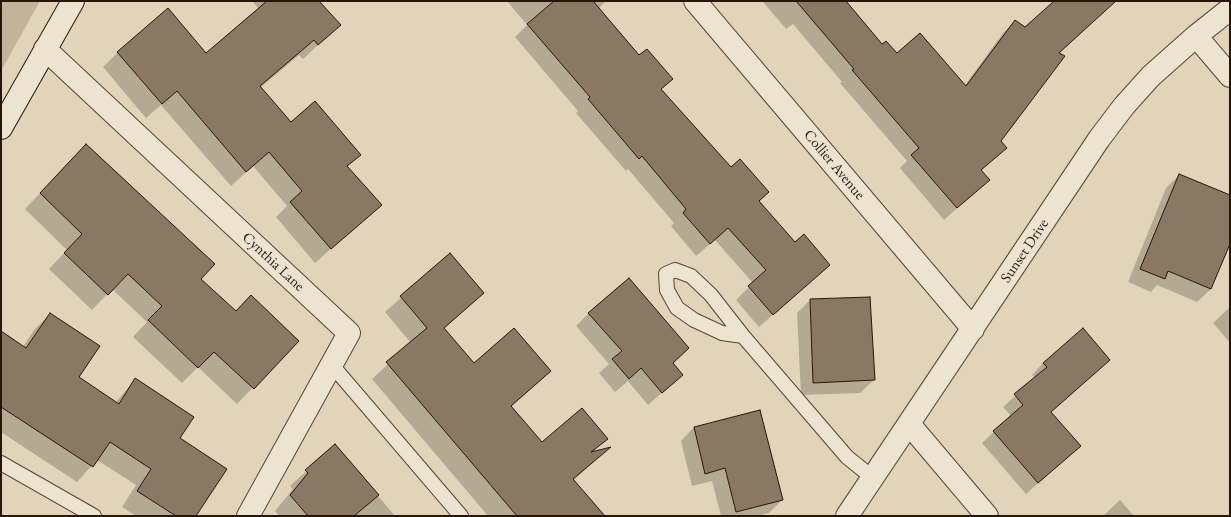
<!DOCTYPE html>
<html>
<head>
<meta charset="utf-8">
<style>
	body { margin:0 }
	#map { position:relative; width:1231px; height:517px; overflow:hidden; background:#e1d4b8; font-family:"EB Garamond",serif }
	canvas { display:block }
	.frame { position:absolute; inset:0; border:2px solid #291508; pointer-events:none }
</style>
</head>
<body>
<div id="map">
<canvas width="1231" height="517"></canvas>
<div class="frame"></div>
</div>
<script>
const context = document.querySelector('canvas').getContext('2d');
context.lineJoin = 'round';
function paint(path, color) {
  context.fillStyle = color;
  context.fill(path, 'evenodd');
}
function poly(rows) {
  const path = new Path2D();
  for (const r of rows) {
    path.moveTo(r[0], r[1]);
    for (let i = 2; i < r.length; i += 2) path.lineTo(r[i], r[i + 1]);
  }
  return path;
}
function strokePath(path, color, width, dash) {
  context.strokeStyle = color;
  context.lineWidth = width;
  context.lineCap = dash ? 'butt' : 'round';
  context.setLineDash(dash || []);
  context.stroke(path);
}
function write(font, color, halo, rows, align = 'center') {
  context.font = font + ' "EB Garamond",serif';
  context.lineWidth = 3;
  context.setLineDash([]);
  context.textBaseline = 'middle';
  context.strokeStyle = halo;
  context.fillStyle = color;
  for (const [text, x, y, turn = 0] of rows) {
    context.save();
    context.translate(x, y);
    context.rotate((+turn || 0) * Math.PI / 180);
    context.textAlign = isNaN(turn) ? turn : align;
    if (halo) context.strokeText(text, 0, 0);
    context.fillText(text, 0, 0);
    context.restore();
  }
}
const green = poly([
	[1,1,40,1,1,71]
]);
const shadow = poly([
	[252,1,318,1,340,25,303,59,299,55,260,88,291,124,359,154,347,167,380,205,315,263,276,217,287,206,253,166,231,186,161,105,146,118,103,67,118,52,206,54,259,9],
	[507,1,606,1,598,9,639,57,672,79,661,90,731,169,768,192,758,202,795,243,829,265,759,327,736,300,753,283,715,240,696,256,671,226,674,223,628,169,626,171,576,113,578,111,515,37,527,25],
	[844,1,882,45,897,54,965,85,1003,33,1015,21,1025,28,1055,1,1115,1,1058,53,1000,141,1006,148,980,171,988,180,944,220,900,168,907,161,840,83,842,82,793,24,786,29,763,2],
	[71,161,236,312,298,341,237,404,198,367,182,383,133,337,147,322,112,289,92,310,49,269,67,250,25,209],
	[1179,175,1230,196,1230,241,1211,289,1197,302,1157,285,1151,292,1128,282,1166,188],
	[450,254,483,293,444,329,474,364,550,371,511,407,542,443,606,439,592,453,607,449,573,481,603,516,488,516,372,379,411,343,385,312],
	[810,300,874,380,860,393,801,395,797,313],
	[1230,307,1230,343,1213,323],
	[589,313,688,348,672,363,682,375,648,405,628,381,615,392,599,373,609,364,576,326],
	[50,314,78,378,115,403,135,380,179,439,195,516,136,516,122,507,136,485,97,460,77,482,1,432,1,333,23,347,34,330],
	[1109,360,1050,412,1080,446,1026,494,982,443,1011,416,1003,407,1035,378,1032,375,1043,363],
	[759,411,782,500,769,513,757,516,721,516,712,481,692,486,681,441,694,427],
	[335,445,395,516,279,516,275,511,293,489,290,486],
	[1120,500,1134,516,1103,516]
]);
const building = poly([
	[267,1,319,1,341,25,318,45,314,40,260,86,291,122,315,101,361,155,347,166,382,205,331,249,290,202,302,191,269,152,246,172,177,91,162,104,117,52,168,8,206,53,267,1],
	[554,1,593,1,639,55,647,49,673,79,661,89,731,167,740,159,769,192,759,201,795,242,804,234,830,265,773,315,748,286,766,270,728,228,710,244,683,213,686,209,642,156,639,159,588,99,590,97,527,24,554,1],
	[796,1,846,1,882,44,886,41,897,53,920,33,966,86,1015,20,1025,27,1054,1,1116,1,1059,53,1065,56,1001,141,1007,148,981,170,990,180,957,208,911,155,919,148,852,70,854,69,796,1],
	[86,144,215,264,201,279,236,311,251,295,299,341,254,389,214,352,198,368,148,320,162,306,128,274,108,295,64,253,82,234,40,193,86,144],
	[1179,174,1230,195,1230,244,1211,289,1168,271,1165,279,1140,269,1179,174],
	[450,253,484,293,444,328,474,363,514,328,551,371,511,406,542,442,582,408,608,439,591,452,611,447,573,479,605,516,517,516,386,362,427,328,400,296,450,253],
	[629,278,689,348,673,363,683,375,662,393,641,368,629,379,612,359,622,351,588,313,629,278],
	[870,297,875,380,813,383,810,299,870,297],
	[50,313,100,346,79,377,119,404,135,378,194,417,180,438,227,469,196,516,176,516,137,491,151,469,110,442,93,467,1,407,1,331,26,348,50,313],
	[1083,328,1110,360,1051,412,1081,446,1038,483,993,431,1023,405,1014,394,1047,367,1043,363,1083,328],
	[760,410,783,500,736,512,725,468,705,474,694,427,760,410],
	[335,444,379,495,354,516,308,516,290,495,308,473,305,470,335,444]
]);
const lane = poly([
	[743,336,711,295,691,276,675,270,666,274,667,290,677,308,694,320,722,333,743,336,847,457,873,478],
	[331,364,461,516],
	[1,463,94,516]
]);
const street = poly([
	[695,1,973,329],
	[1196,36,1230,76],
	[45,49,349,333,248,516],
	[910,425,987,516],
	[847,516,1099,139,1124,106,1151,76,1196,36,1230,9]
]);
const secondary = poly([
	[1,128,73,1]
]);
const streetNames = [
	["Collier Avenue",834,165,50],
	["Sunset Drive",1025,251,-56],
	["Cynthia Lane",273,262,43]
];
paint(green, '#c2b49a');
paint(shadow, '#0003');
paint(building, '#897864');
strokePath(building, '#291508', 1);
strokePath(lane, '#574534', 16);
strokePath(street, '#574534', 24);
strokePath(secondary, '#291508', 24);
strokePath(lane, '#ece3d1', 14);
strokePath(street, '#ece3d1', 22);
strokePath(secondary, '#ece3d1', 22);
write('15px', '#291508', '#ece3d1', streetNames);
</script>
</body>
</html>
